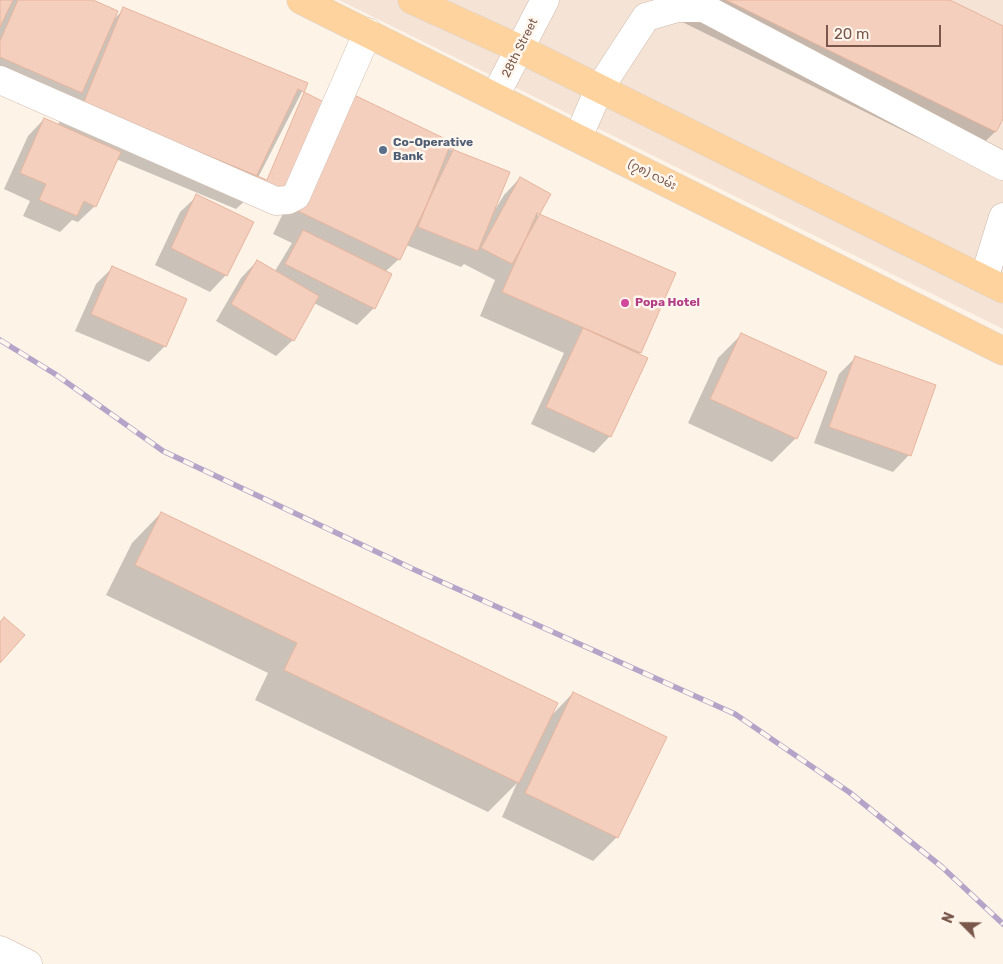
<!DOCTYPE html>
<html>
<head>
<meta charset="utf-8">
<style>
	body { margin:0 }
	#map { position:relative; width:1003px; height:964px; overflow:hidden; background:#fdf3e7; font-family:Rubik,sans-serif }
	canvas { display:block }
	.north { position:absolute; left:938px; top:899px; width:50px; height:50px; -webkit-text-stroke:4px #fff7ee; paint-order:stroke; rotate:293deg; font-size:14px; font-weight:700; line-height:20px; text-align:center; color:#79574a }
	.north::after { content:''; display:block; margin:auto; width:18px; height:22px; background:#79574a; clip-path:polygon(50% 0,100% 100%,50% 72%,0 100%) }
	.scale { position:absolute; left:826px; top:25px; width:115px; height:22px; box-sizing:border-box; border:2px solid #79574a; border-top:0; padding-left:6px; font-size:15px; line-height:18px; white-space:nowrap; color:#79574a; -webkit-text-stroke:4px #fff7ee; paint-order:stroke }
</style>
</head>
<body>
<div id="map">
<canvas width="1003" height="964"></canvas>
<div class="north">N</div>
<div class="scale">20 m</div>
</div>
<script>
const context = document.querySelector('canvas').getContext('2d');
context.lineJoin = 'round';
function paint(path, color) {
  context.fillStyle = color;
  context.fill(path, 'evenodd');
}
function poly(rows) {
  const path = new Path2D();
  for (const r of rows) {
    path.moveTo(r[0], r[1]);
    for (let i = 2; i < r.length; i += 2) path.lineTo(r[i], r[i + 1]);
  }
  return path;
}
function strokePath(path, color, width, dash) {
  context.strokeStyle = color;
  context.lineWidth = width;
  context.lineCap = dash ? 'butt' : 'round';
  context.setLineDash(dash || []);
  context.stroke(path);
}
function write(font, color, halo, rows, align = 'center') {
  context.font = font + ' Rubik,"Noto Sans Myanmar",sans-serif';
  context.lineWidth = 5;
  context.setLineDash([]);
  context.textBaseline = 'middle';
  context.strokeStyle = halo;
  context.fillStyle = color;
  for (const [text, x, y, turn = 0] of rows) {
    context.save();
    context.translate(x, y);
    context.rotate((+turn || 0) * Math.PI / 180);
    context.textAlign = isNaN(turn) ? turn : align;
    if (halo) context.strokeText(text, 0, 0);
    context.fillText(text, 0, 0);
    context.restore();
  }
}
const residential = poly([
	[339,0,1003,0,1003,329]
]);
const shadow = poly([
	[0,0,90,0,113,20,124,9,306,84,247,199,236,209,116,159,95,206,78,222,72,220,60,232,23,216,30,201,4,189,28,136,44,119,58,125,64,109,0,91],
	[675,0,947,0,1003,28,1003,116,995,132,965,161,668,15],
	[329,119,452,150,496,208,504,195,520,178,538,215,640,352,610,436,594,453,531,424,564,353,480,316,495,280,464,264,461,267,406,245,399,259,385,272,374,308,357,325,314,303,293,340,276,356,216,321,241,278,257,261,275,271,292,243,273,234],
	[197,196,226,275,210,292,155,265,180,212],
	[112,268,165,346,149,362,75,331,96,284],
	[742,334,826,373,796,438,772,462,688,423,718,358],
	[855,358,909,455,893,472,814,443,839,374],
	[161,513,551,716,573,693,617,837,593,861,502,817,517,783,488,812,255,700,268,673,106,595,132,543]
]);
const building = poly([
	[0,0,13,0,0,27,0,0],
	[18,0,93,0,118,11,82,93,0,57,0,41,18,0],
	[726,0,950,0,1003,26,1003,119,996,132,726,0],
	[123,7,308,83,267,180,83,104,123,7],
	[298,89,328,104,286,193,255,179,298,89],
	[352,94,456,144,400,260,296,210,352,94],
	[44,118,121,152,96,207,84,201,77,216,39,200,46,184,20,173,44,118],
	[449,148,510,172,478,251,418,227,449,148],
	[520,177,551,194,512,264,481,248,520,177],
	[196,194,254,222,227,276,171,248,196,194],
	[537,213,676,273,641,353,502,292,537,213],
	[303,230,392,274,375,309,285,264,303,230],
	[257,260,319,296,294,341,231,304,257,260],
	[112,266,187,299,166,347,91,314,112,266],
	[583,328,648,358,611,437,546,407,583,328],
	[741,333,827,372,797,439,710,399,741,333],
	[855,356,936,385,911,456,829,427,855,356],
	[161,512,558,703,519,783,284,670,297,643,135,565,161,512],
	[4,617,25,635,0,663,0,622,4,617],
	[573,692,667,737,618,838,525,793,573,692]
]);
const minor = poly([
	[0,80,276,201,288,200,296,196,368,32],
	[495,96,545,0],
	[578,138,599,89,646,17,677,8,704,8,1003,166],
	[984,279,1003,217],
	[0,950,28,964]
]);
const major = poly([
	[301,0,1003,351],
	[412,0,520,49,1003,289]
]);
const rail = poly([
	[0,340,55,374,163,451,413,569,735,714,849,792,942,867,1003,924]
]);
const markers = [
	[383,150,5,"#5c6f8a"],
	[625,303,5,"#d1479c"]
];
const streetNames = [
	["28th Street",520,48,-63],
	["(၇၈) လမ်း",652,175,27]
];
const serviceNames = [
	["Co-Operative",393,143],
	["Bank",393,157]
];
const hotelNames = [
	["Popa Hotel",635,303]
];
paint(residential, '#f5e4d5');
paint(shadow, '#0003');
paint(building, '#f4cfbd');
strokePath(building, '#e7b49d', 1);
strokePath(minor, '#d0b9ac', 29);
strokePath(major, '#dcd3d0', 29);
strokePath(minor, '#fff', 28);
strokePath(major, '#fed39e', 28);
strokePath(rail, '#b5a4c8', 5.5);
strokePath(rail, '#fff7ee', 4, [11]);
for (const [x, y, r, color] of markers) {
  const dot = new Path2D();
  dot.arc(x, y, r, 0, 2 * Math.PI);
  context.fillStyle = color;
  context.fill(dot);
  strokePath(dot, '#fff7ee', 2);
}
write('12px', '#79574a', '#fff7ee', streetNames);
write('bold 12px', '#4e5e75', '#fff7ee', serviceNames, 'left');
write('bold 12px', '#b23c85', '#fff7ee', hotelNames, 'left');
</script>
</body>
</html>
